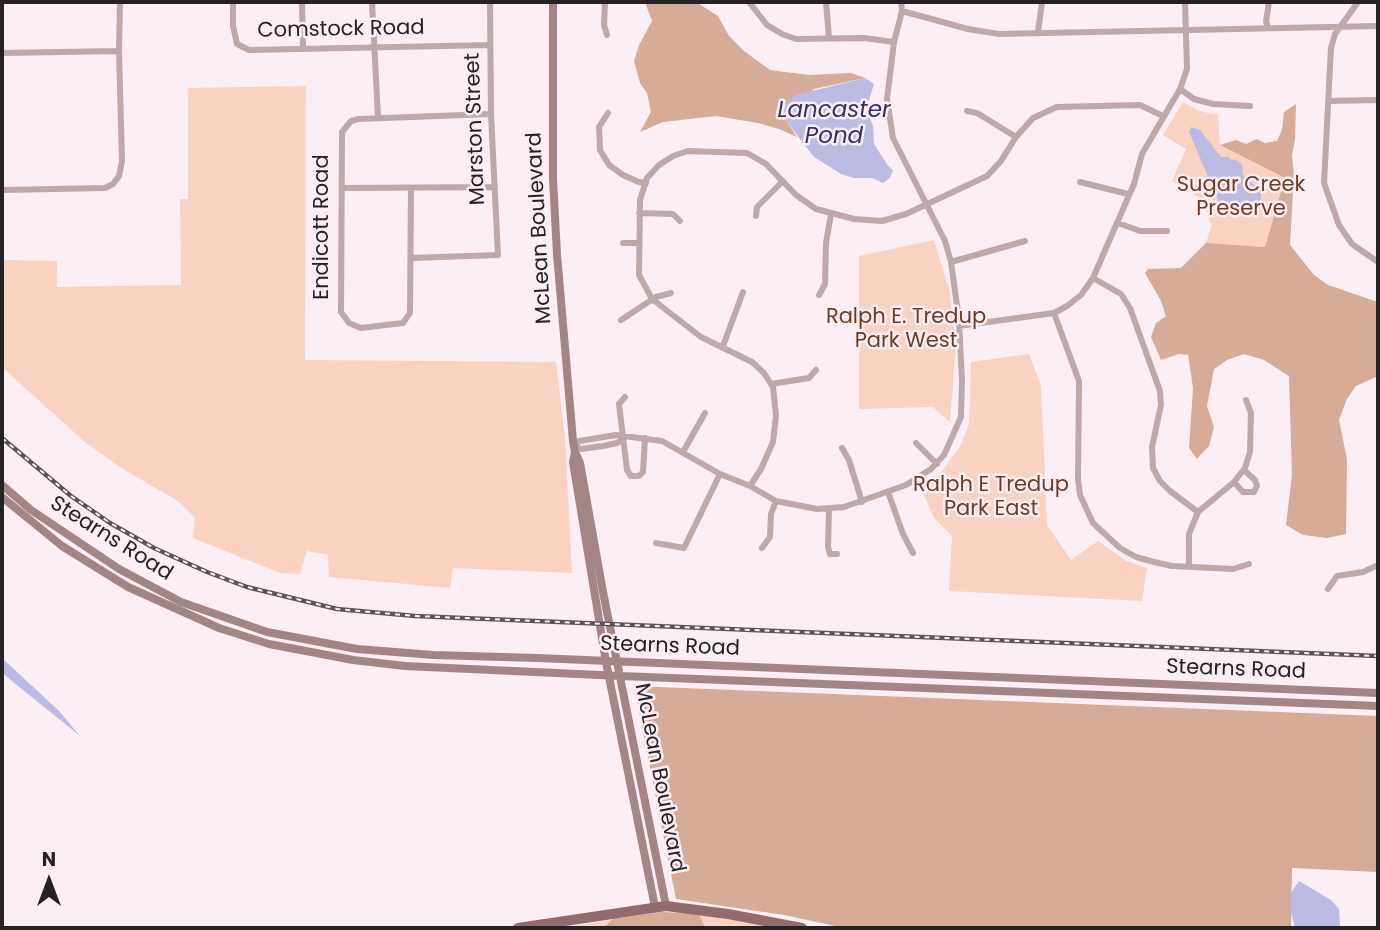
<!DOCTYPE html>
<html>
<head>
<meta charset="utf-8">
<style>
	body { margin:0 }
	#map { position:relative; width:1380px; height:930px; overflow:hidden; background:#fbeef5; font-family:Poppins,sans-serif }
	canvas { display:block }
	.frame { position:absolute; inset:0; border:4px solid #262124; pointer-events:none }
	.north { position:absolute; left:14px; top:846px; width:70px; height:70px; -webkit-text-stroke:5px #fbeef5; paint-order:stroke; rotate:0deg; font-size:19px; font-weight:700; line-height:28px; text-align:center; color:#262124 }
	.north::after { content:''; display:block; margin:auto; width:24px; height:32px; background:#262124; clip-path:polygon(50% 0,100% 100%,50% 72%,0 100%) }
</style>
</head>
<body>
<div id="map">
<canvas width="1380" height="930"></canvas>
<div class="frame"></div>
<div class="north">N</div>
</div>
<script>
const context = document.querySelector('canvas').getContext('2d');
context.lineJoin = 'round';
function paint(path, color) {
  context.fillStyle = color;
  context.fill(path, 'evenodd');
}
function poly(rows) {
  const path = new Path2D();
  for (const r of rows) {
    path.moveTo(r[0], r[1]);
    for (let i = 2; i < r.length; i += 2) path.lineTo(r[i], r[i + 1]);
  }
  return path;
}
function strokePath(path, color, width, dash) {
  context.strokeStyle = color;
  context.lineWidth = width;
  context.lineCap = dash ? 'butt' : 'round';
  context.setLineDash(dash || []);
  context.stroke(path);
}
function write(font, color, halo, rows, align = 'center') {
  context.font = font + ' Poppins,sans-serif';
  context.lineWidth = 5;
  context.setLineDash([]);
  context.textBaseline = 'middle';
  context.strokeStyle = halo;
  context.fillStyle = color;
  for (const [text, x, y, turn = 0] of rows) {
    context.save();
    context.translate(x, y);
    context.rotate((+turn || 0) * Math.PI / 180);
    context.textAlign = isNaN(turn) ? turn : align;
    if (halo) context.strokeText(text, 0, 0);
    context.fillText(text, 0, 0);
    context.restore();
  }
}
const green = poly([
	[306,86,305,360,556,362,565,438,572,573,453,568,450,588,329,577,328,555,307,551,300,574,280,573,193,538,195,518,178,501,123,469,86,443,2,367,2,260,57,261,57,287,181,285,180,199,188,199,188,88],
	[1183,102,1199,111,1218,115,1220,145,1285,178,1265,247,1206,243,1212,225,1200,198,1172,181,1186,149,1163,135],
	[934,240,949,289,956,344,950,422,933,407,859,409,859,256],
	[1029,354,1041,386,1047,525,1071,560,1098,541,1126,561,1147,568,1142,601,949,591,952,536,934,518,921,488,940,474,961,445,969,424,971,362],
	[662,912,709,916,778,928,560,928]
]);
const forest = poly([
	[645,2,696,2,718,16,729,36,744,51,770,70,809,75,851,73,865,78,814,89,785,113,787,122,797,137,779,129,758,123,716,116,663,122,640,132,651,112,647,93,640,83,634,61,639,45,652,21],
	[1296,104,1295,139,1292,156,1294,174,1290,245,1314,275,1328,285,1378,302,1378,376,1356,386,1347,399,1339,420,1347,459,1346,534,1327,538,1303,535,1286,525,1292,475,1289,376,1264,360,1244,354,1227,360,1214,369,1207,406,1214,427,1209,446,1197,459,1189,448,1193,388,1188,355,1179,354,1161,360,1151,337,1156,323,1166,316,1161,301,1145,273,1148,269,1181,268,1206,243,1265,247,1285,178,1220,145,1236,140,1246,144,1257,139,1265,143,1277,141,1282,130,1284,112],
	[634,686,1378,716,1378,872,1292,868,1291,928,844,928,784,915,676,899],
	[662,912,699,914,705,928,603,928,613,919]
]);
const water = poly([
	[865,78,874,84,866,110,873,126,874,144,888,166,893,170,890,178,883,183,872,178,854,178,841,174,814,157,787,122,783,110,787,102,796,95],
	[1191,127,1200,130,1221,157,1229,157,1232,161,1234,159,1242,164,1243,175,1261,191,1261,199,1257,207,1247,214,1227,216,1223,212,1189,132],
	[2,658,59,711,80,736,2,673],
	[1299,881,1331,900,1339,909,1340,928,1295,928,1291,912,1291,893]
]);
const stream = poly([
	[625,927,626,928]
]);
const street = poly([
	[233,2,233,26,237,44,249,50,490,45],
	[302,2,303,48],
	[372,2,378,117],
	[605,2,604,25,607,35],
	[749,2,767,25,782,34,796,39,864,38,894,42],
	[826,2,829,38],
	[1358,2,1335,34,1331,48,1324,183,1339,225,1352,244,1378,262],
	[902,11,968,29,999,34,1378,26],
	[1269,28,1266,22,1269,2],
	[1038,32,1042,2],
	[119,51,120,2],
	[2,53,119,51,122,161,119,176,113,184,105,188,2,190],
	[1180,89,1194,99,1213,104,1250,106],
	[1330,101,1378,100],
	[967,111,977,113,1016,137],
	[608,113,599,127,600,150,609,165,623,175,639,182,646,183],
	[1080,182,1128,194],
	[342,188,495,187],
	[411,188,410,313,403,323,361,328,349,323,341,312,342,132,351,121,358,119,491,114],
	[639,213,673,214,680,221],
	[756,216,757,207,783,181],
	[1118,223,1140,231,1167,231],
	[623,243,639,243],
	[411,258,498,255,491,114,490,2],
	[951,262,1025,241],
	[1093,278,1121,294,1130,308,1160,391,1161,405,1152,447,1153,468,1160,481,1170,491,1198,512],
	[819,295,825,284,826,243,831,214],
	[1054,313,1079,381,1078,479,1080,495,1093,523,1120,548,1136,557,1154,562,1172,566,1233,569,1249,564],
	[621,320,656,297,671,293],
	[959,326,1054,313,1067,306,1081,295,1093,278,1134,184,1142,154,1180,89,1187,69,1185,2],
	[723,346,743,292],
	[771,384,809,378,816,370],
	[625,397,619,404,627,470,631,476,639,476,643,472,645,438],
	[916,443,937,464],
	[574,447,579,441,616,435,662,441,720,474,750,486,776,501,817,509,844,507,906,485,931,469,944,455,961,417,962,381,959,320,951,262,945,241,893,138,887,99,894,42,902,11,901,2],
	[574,447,581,449,603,446,617,443,624,438],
	[842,448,849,460,862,502],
	[683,452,705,413],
	[1234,482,1243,492,1254,492,1257,486,1255,480,1244,470],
	[750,486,761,469,773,442,776,416,773,387,764,373,752,362,701,337,652,299,639,275,640,200,647,178,659,165,673,156,688,151,747,153,766,164,796,195,816,209,854,219,882,221,906,214,987,176,1001,161,1016,137,1033,118,1057,107,1140,105,1163,116],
	[888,492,903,534,913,553],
	[829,509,828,547,830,554,837,554],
	[656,543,684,548,720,474],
	[762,548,770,537,771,514,776,501],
	[1189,567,1189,534,1198,512,1234,482,1245,468,1250,452,1251,413,1246,400],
	[1328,589,1337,576,1363,572,1378,565]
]);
const secondary = poly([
	[553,2,553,179,557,254,573,441,575,452,580,463,603,592,666,906],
	[575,452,573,462,606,662,655,907],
	[2,485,31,510,119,569,181,602,267,632,357,649,433,655,537,658,1378,693],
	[2,497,62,546,128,587,219,628,269,644,353,660,405,666,621,676,1378,706]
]);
const primary = poly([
	[518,928,666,906,728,914,802,928]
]);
const rail = poly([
	[2,438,71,496,110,523,154,548,207,572,247,587,337,609,415,616,1378,656]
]);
const streetNames = [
	["Comstock Road",341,30,-1],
	["Marston Street",476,129,-92],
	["Endicott Road",323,227,-90],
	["McLean Boulevard",540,228,-93],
	["Stearns Road",111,539,32],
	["Stearns Road",670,647,2],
	["Stearns Road",1236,670,2],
	["McLean Boulevard",659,778,79]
];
const parkNames = [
	["Sugar Creek",1241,186],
	["Preserve",1241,210],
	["Ralph E. Tredup",906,318],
	["Park West",906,342],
	["Ralph E Tredup",991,486],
	["Park East",991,510]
];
const waterNames = [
	["Lancaster",834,111],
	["Pond",834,137]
];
paint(green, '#f9d2c2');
paint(forest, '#d6ac99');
paint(water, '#bbbbe4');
strokePath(stream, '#bbbbe4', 2);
strokePath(street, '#bea8aa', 6);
strokePath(secondary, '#a48586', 8);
strokePath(primary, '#916b6e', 10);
strokePath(rail, '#5a5357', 4.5);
strokePath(rail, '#fbeef5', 2, [5]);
write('21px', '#262124', '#fbeef5', streetNames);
write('21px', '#713a20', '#fbeef5', parkNames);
write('italic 23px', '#343063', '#fbeef5', waterNames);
</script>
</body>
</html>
